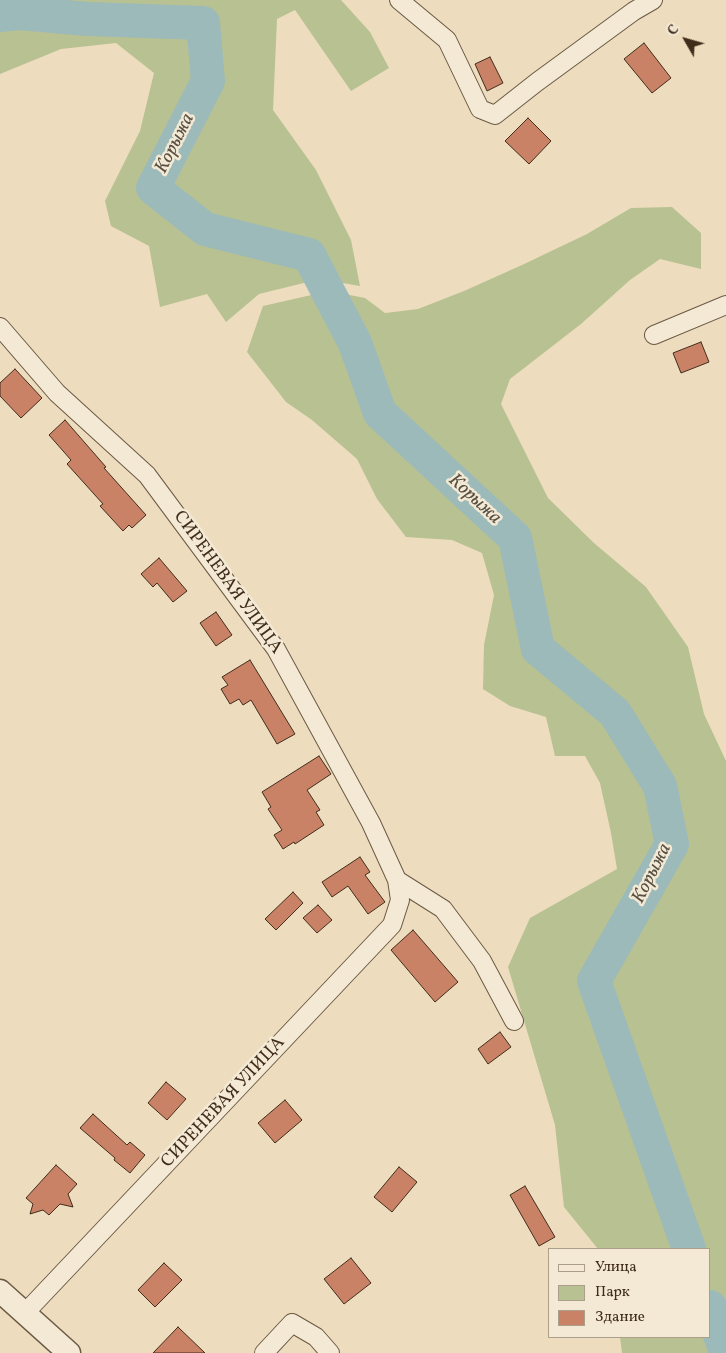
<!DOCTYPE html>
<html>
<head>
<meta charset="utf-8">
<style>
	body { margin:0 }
	#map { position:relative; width:726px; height:1353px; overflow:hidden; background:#edddbe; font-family:Vollkorn,serif }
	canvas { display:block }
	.legend { position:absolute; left:548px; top:1248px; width:162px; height:90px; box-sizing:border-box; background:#f3e9d5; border:1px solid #ab9e8b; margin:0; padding:6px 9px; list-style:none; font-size:15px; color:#402d1b }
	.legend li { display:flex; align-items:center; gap:10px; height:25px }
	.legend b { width:25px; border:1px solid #ab9e8b }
	.north { position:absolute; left:661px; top:15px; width:50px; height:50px; -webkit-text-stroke:4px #f3e9d5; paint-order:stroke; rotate:308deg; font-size:14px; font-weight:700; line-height:20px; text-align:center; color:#402d1b }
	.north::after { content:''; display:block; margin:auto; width:18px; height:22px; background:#402d1b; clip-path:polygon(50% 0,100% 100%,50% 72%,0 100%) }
</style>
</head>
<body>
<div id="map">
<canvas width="726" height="1353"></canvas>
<ul class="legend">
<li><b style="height:6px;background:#f3e9d5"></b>Улица</li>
<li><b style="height:14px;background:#b8c191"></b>Парк</li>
<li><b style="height:14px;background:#ca8267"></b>Здание</li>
</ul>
<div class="north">С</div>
</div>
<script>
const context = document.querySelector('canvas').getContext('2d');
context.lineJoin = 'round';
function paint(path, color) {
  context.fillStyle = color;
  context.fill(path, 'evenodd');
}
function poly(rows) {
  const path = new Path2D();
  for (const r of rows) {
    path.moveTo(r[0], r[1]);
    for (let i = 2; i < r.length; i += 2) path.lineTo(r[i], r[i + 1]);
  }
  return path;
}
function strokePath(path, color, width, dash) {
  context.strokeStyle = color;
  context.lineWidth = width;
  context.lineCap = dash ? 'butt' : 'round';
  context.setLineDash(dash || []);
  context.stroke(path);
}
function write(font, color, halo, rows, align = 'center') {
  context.font = font + ' Vollkorn,serif';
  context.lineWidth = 5;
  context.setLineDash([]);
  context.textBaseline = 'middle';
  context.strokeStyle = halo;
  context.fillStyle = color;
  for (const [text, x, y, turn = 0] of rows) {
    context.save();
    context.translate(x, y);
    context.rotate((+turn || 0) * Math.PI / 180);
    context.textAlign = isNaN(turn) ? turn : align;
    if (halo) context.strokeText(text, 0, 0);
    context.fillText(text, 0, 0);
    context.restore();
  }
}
const green = poly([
	[0,0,341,0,370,32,389,68,351,91,295,10,277,19,273,110,316,170,351,240,360,286,320,279,259,294,226,322,207,294,160,307,149,246,111,226,105,201,140,131,154,73,116,43,61,49,0,74],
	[672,207,701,233,701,269,660,259,630,280,581,324,510,379,501,404,548,498,594,543,646,587,688,647,704,714,726,761,726,1353,622,1353,620,1337,710,1337,710,1249,598,1249,564,1207,555,1125,508,967,530,918,617,869,611,833,600,783,585,756,555,756,546,717,510,706,483,689,484,645,494,595,482,553,452,540,406,537,377,499,357,459,312,420,286,402,247,352,263,306,329,291,365,298,385,313,418,309,464,291,522,265,587,234,631,208]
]);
const river = poly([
	[0,15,19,13,88,19,203,23,208,81,153,188,205,229,309,255,355,343,380,413,515,538,538,649,615,713,660,786,672,844,594,981,689,1249],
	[710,1307,726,1352]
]);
const building = poly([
	[644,43,671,78,652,93,624,59,644,43],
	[490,57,503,83,487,91,475,64,490,57],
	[528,118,551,141,529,164,505,141,528,118],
	[701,342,709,362,681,373,673,353,701,342],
	[15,369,42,398,21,418,0,396,0,383,15,369],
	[65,420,106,467,104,468,146,515,132,528,129,525,123,531,100,506,103,504,67,464,71,460,49,435,65,420],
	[159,558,187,591,173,602,157,583,153,587,141,574,159,558],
	[216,612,232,635,216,646,200,623,216,612],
	[250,660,295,734,277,744,251,700,243,705,239,699,230,704,221,689,228,685,222,677,250,660],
	[319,756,331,774,307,790,320,810,316,812,324,825,295,844,294,842,283,849,274,835,282,830,268,809,271,807,262,792,319,756],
	[360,857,370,872,365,875,385,902,368,914,348,886,332,897,322,882,360,857],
	[293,892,303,903,276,930,265,919,293,892],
	[318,905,332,920,317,933,303,918,318,905],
	[413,930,458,982,435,1002,391,950,413,930],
	[500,1032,511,1047,488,1064,478,1049,500,1032],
	[166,1082,186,1099,167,1120,148,1103,166,1082],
	[285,1100,302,1120,275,1143,258,1123,285,1100],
	[93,1114,127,1145,130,1142,145,1155,130,1173,114,1160,115,1158,80,1128,93,1114],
	[56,1165,77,1184,68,1194,73,1207,60,1204,49,1215,43,1210,30,1214,33,1204,26,1198,56,1165],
	[399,1167,417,1182,392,1212,374,1197,399,1167],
	[525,1186,555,1237,539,1246,510,1195,525,1186],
	[351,1258,371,1283,344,1304,324,1279,351,1258],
	[164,1263,182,1280,155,1307,138,1290,164,1263],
	[178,1327,205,1353,153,1353,178,1327]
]);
const minor = poly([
	[399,0,447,40,480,109,495,115,537,82,634,11,653,0],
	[0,327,57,393,147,475,276,649,371,823,397,880,400,900,392,925,24,1314],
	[654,335,726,305],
	[397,880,443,909,482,961,514,1021],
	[264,1353,292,1323,316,1337,330,1353]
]);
const tertiary = poly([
	[0,1291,69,1353]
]);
const streetNames = [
	["СИРЕНЕВАЯ УЛИЦА",227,583,54],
	["СИРЕНЕВАЯ УЛИЦА",224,1103,-47]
];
const waterNames = [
	["Корыжа",176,144,-63],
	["Корыжа",474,500,43],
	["Корыжа",653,874,-63]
];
paint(green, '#b8c191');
strokePath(river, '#9cbaba', 34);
paint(building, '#ca8267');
strokePath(building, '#402d1b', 1);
strokePath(minor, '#6b5944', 20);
strokePath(tertiary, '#6b5944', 25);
strokePath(minor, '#f3e9d5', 18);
strokePath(tertiary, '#f3e9d5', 22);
write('18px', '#402d1b', '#f3e9d5', streetNames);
write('italic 19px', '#575043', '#f3e9d5', waterNames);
</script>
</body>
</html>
